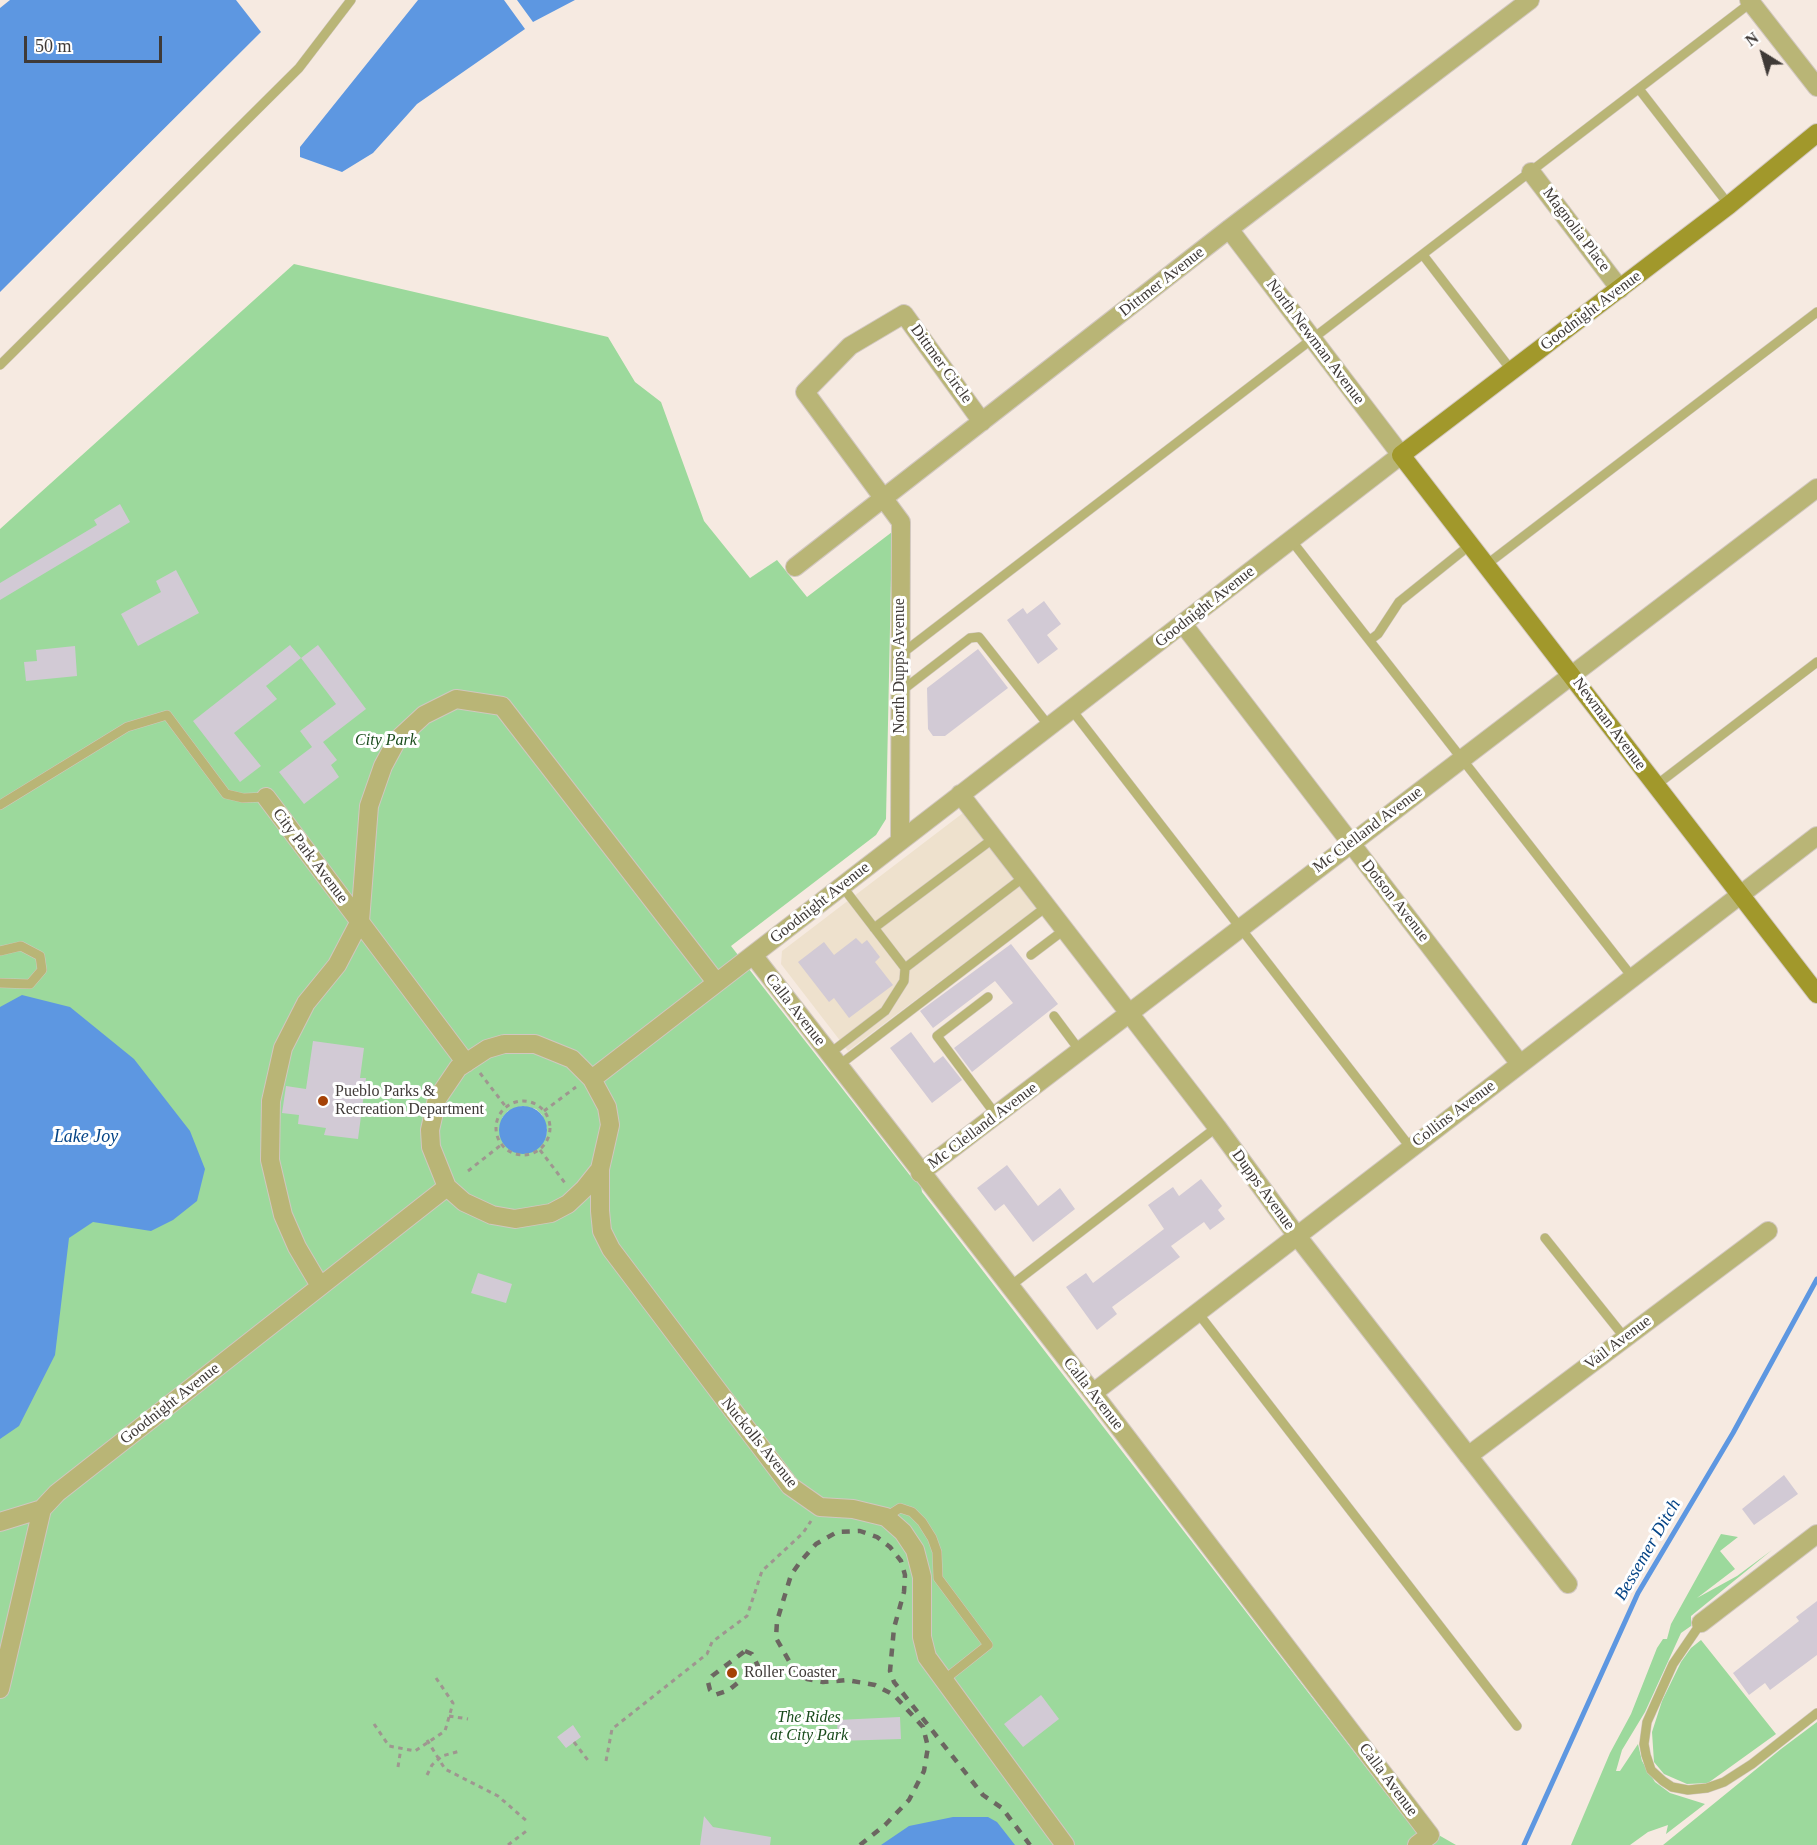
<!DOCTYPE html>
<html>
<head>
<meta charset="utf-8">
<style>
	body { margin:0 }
	#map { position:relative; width:1817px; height:1845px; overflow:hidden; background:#f6eae1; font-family:"Times New Roman",serif }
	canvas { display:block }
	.north { position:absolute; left:1733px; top:24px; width:60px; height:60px; -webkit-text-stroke:4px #fff; paint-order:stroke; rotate:323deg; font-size:16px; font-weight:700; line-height:24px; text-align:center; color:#3f3a37 }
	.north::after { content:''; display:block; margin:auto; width:21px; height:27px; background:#3f3a37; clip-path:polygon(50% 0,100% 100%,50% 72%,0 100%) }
	.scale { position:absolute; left:24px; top:36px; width:138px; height:27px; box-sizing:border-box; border:3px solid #3f3a37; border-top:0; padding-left:8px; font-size:18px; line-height:21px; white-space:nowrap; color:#3f3a37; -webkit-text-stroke:4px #fff; paint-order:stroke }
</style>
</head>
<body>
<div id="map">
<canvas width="1817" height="1845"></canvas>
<div class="north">N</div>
<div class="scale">50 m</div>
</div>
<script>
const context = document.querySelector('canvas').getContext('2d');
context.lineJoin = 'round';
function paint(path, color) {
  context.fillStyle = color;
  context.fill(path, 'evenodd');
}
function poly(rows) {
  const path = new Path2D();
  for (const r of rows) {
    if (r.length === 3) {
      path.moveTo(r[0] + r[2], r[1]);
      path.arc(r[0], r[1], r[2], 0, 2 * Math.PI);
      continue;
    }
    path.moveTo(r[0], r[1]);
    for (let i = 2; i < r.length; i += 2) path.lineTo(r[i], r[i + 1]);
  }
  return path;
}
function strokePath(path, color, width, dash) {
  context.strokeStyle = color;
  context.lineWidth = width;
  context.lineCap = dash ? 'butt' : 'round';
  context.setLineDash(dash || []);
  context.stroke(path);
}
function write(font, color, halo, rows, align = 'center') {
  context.font = font + ' "Times New Roman",serif';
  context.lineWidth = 6;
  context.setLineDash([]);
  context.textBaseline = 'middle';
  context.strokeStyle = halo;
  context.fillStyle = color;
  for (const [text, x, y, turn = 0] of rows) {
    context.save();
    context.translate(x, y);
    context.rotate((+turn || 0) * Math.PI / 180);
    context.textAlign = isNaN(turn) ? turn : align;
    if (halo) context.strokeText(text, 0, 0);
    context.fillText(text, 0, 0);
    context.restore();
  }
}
const commercial = poly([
	[963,813,1036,909,848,1051,781,964,782,951]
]);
const green = poly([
	[294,264,608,337,635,382,661,402,704,521,750,578,777,560,807,597,892,532,886,819,876,835,731,946,912,1178,920,1180,922,1192,1402,1814,1456,1845,0,1845,0,529],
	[522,1106,536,1109,542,1115,547,1129,546,1137,502,1118,508,1111],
	[1721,1534,1738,1537,1720,1551,1735,1569,1697,1598,1737,1576,1772,1550,1691,1616,1691,1626,1681,1633,1645,1712,1622,1750,1616,1771,1620,1771,1638,1744,1642,1761,1655,1782,1670,1793,1705,1804,1666,1834,1668,1825,1648,1832,1630,1845,1571,1845,1610,1753,1631,1714,1657,1648,1663,1639,1667,1639,1671,1624],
	[1701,1640,1776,1734,1708,1783,1687,1784,1664,1774,1654,1762,1652,1732,1662,1701,1681,1662,1691,1648],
	[1817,1722,1817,1845,1663,1845,1781,1749]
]);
const water = poly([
	[10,0,236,0,261,32,0,292,0,8],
	[418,0,504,0,525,29,417,104,373,153,342,172,300,157,300,147],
	[517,0,575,0,533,22],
	[22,995,70,1007,134,1059,190,1131,205,1169,197,1201,173,1220,151,1231,93,1222,69,1238,55,1355,19,1426,0,1439,0,1007],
	[523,1130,24],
	[953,1817,988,1817,997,1822,1015,1845,881,1845,909,1826]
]);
const stream = poly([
	[1524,1845,1638,1593,1733,1433,1817,1279]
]);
const building = poly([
	[120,504,130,522,0,600,0,583,97,525,94,520],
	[176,570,199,613,138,646,121,614,161,592,156,581],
	[1044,601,1061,624,1047,635,1058,649,1038,664,1007,620,1023,608,1027,614],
	[290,645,301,658,266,686,277,699,234,733,261,766,240,782,193,721],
	[318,645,366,709,323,742,337,760,331,765,339,777,304,804,279,772,312,747,300,731,336,704,301,658],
	[75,646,77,676,26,681,24,662,37,661,36,650],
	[978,649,1008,688,945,736,933,736,928,729,927,688],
	[856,938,862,944,867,940,880,957,875,962,893,985,849,1018,834,998,829,1002,798,962,824,942,834,955],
	[1011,944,1058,1004,972,1072,954,1048,1013,1003,995,981,933,1028,920,1011],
	[911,1032,934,1063,943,1056,962,1080,932,1103,890,1048],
	[313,1041,364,1048,360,1078,366,1078,358,1139,324,1135,326,1128,298,1124,299,1115,282,1113,286,1086,306,1089],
	[1007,1165,1038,1206,1060,1188,1075,1209,1033,1242,1004,1204,995,1211,977,1188],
	[1201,1179,1222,1206,1218,1210,1225,1219,1210,1230,1204,1222,1171,1246,1180,1257,1112,1307,1117,1314,1097,1330,1066,1287,1086,1273,1093,1283,1164,1229,1148,1205,1173,1187,1179,1196],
	[478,1273,512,1284,506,1303,471,1293],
	[1784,1475,1798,1494,1754,1525,1742,1509],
	[1817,1601,1817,1655,1770,1690,1765,1683,1749,1695,1733,1673,1799,1621,1796,1617],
	[1041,1695,1059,1719,1023,1747,1004,1724],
	[900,1717,901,1739,838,1741,837,1720],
	[573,1725,581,1737,566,1748,557,1737],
	[704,1816,713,1827,771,1837,770,1845,700,1845]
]);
const path = poly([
	[480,1073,506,1107],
	[523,1128,27],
	[544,1111,576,1087],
	[540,1150,565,1183],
	[468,1171,501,1145],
	[449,1716,468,1719],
	[374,1724,389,1746,415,1751,445,1731,453,1703,436,1678],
	[427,1740,445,1769,498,1796,529,1823],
	[574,1742,590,1763],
	[606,1761,612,1729,707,1654,712,1642,747,1616,762,1571,803,1533,811,1521],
	[398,1767,401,1748],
	[427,1775,432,1765,442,1756,460,1751],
	[508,1845,529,1829]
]);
const lane = poly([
	[1639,89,1729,205],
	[1423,255,1512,371],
	[0,365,299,68,351,0],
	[1291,540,1633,978],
	[1486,565,1817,312],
	[1370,640,1378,634,1399,602,1470,545],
	[900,655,1753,1],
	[900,692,970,638,979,637,1049,726],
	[1071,709,1410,1147],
	[1655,786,1817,662],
	[0,805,127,727,167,715,226,794,243,798,266,797],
	[874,928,994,838],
	[0,951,21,946,40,956,42,970,30,984,0,983],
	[1031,955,1064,930],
	[905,968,1024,877],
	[988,997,937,1036,996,1115],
	[1054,1016,1080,1051],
	[829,1054,885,1011,904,981,905,968,842,886],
	[838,1066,1046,907],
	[1545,1238,1625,1338],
	[1009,1287,1217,1127],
	[1198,1313,1517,1726],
	[886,1517,900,1508,912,1512,922,1522,932,1538,937,1552,938,1578,988,1645,944,1680],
	[1701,1623,1673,1664,1647,1722,1644,1744,1646,1755,1651,1770,1663,1781,1672,1787,1688,1790,1707,1788,1724,1782,1752,1764,1817,1713]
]);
const street = poly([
	[1749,0,1817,87],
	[1531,172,1620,289],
	[795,567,1229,229,1530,0],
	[1183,624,1520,1064],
	[960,794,1217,1127,1297,1236,1568,1584],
	[266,797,466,1063],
	[900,840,901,522,805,392,850,346,904,314,982,422],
	[753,955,1093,1393,1430,1835,1417,1845],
	[504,1044,535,1044,572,1059,592,1079,607,1107,610,1125,600,1169,584,1189,568,1204,551,1213,515,1219,492,1215,464,1202,447,1187,431,1147,430,1130,437,1099,458,1068,487,1049,504,1044],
	[592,1079,1401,455,1229,229],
	[600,1169,600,1211,602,1231,611,1249,790,1486,820,1507,853,1509,886,1517,903,1532,915,1550,922,1577,922,1637,927,1657,1065,1845],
	[920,1173,1817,488],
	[320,1286,297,1247,283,1215,270,1160,271,1101,283,1048,306,1003,337,965,360,921,369,806,383,766,397,740,424,715,456,699,502,706,716,982],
	[1093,1393,1817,836],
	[1468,1456,1768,1231],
	[0,1522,42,1509],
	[1701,1623,1817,1534],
	[0,1689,42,1509,57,1493,447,1187]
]);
const secondary = poly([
	[1817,133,1729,205,1401,455,1817,994]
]);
const rail = poly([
	[745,1651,752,1654,758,1666,729,1690,715,1695,710,1690,708,1682,712,1676,745,1651],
	[860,1845,885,1825,909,1800,924,1771,928,1747,923,1727,894,1695,875,1685,847,1680,823,1682,807,1679,793,1668,776,1638,777,1621,791,1575,800,1562,816,1544,837,1532,860,1531,877,1537,890,1547,901,1561,905,1575,904,1592,894,1628,890,1671,894,1682,983,1795,1002,1808,1030,1845]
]);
const markers = [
	[323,1101,6,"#a54206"],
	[732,1673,6,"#a54206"]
];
const streetNames = [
	["Magnolia Place",1576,230,53],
	["Dittmer Avenue",1162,282,-38],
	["Goodnight Avenue",1591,311,-37],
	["North Newman Avenue",1315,342,53],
	["Dittmer Circle",941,364,54],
	["Goodnight Avenue",1205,607,-38],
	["North Dupps Avenue",900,666,-90],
	["Newman Avenue",1609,724,53],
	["Mc Clelland Avenue",1368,830,-37],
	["City Park Avenue",310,856,53],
	["Dotson Avenue",1395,901,52],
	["Goodnight Avenue",820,903,-38],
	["Calla Avenue",795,1010,52],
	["Collins Avenue",1454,1114,-37],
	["Mc Clelland Avenue",983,1126,-37],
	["Dupps Avenue",1263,1190,54],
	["Vail Avenue",1618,1343,-37],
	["Calla Avenue",1093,1394,52],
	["Goodnight Avenue",170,1404,-38],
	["Nuckolls Avenue",759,1443,51],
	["Calla Avenue",1388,1780,53]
];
const parkNames = [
	["City Park",386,741],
	["The Rides",809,1718],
	["at City Park",809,1736]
];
const poiNames = [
	["Pueblo Parks &",335,1092],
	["Recreation Department",335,1110],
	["Roller Coaster",744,1673]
];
const waterNames = [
	["Lake Joy",86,1137],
	["Bessemer Ditch",1648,1550,-60]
];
paint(commercial, '#eee1cd');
paint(green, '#9cd99c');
paint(water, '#5d97e1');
strokePath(stream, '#5d97e1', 5);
paint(building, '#d2cad5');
strokePath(lane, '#d1c7bf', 10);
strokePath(street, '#d1c7bf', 20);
strokePath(secondary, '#d1c7bf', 20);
strokePath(path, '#9f9690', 3, [4.5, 4.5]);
strokePath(lane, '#b9b576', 9);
strokePath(street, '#b9b576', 18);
strokePath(secondary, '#a1982b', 18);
strokePath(rail, '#6c6661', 4.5, [8, 8]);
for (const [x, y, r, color] of markers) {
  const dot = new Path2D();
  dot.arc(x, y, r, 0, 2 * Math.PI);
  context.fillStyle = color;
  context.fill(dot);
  strokePath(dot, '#fff', 2);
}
write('16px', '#3f3a37', '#fff', streetNames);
write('italic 16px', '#194b1b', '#fff', parkNames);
write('16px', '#3f3a37', '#fff', poiNames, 'left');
write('italic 18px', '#054486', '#fff', waterNames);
</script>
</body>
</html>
